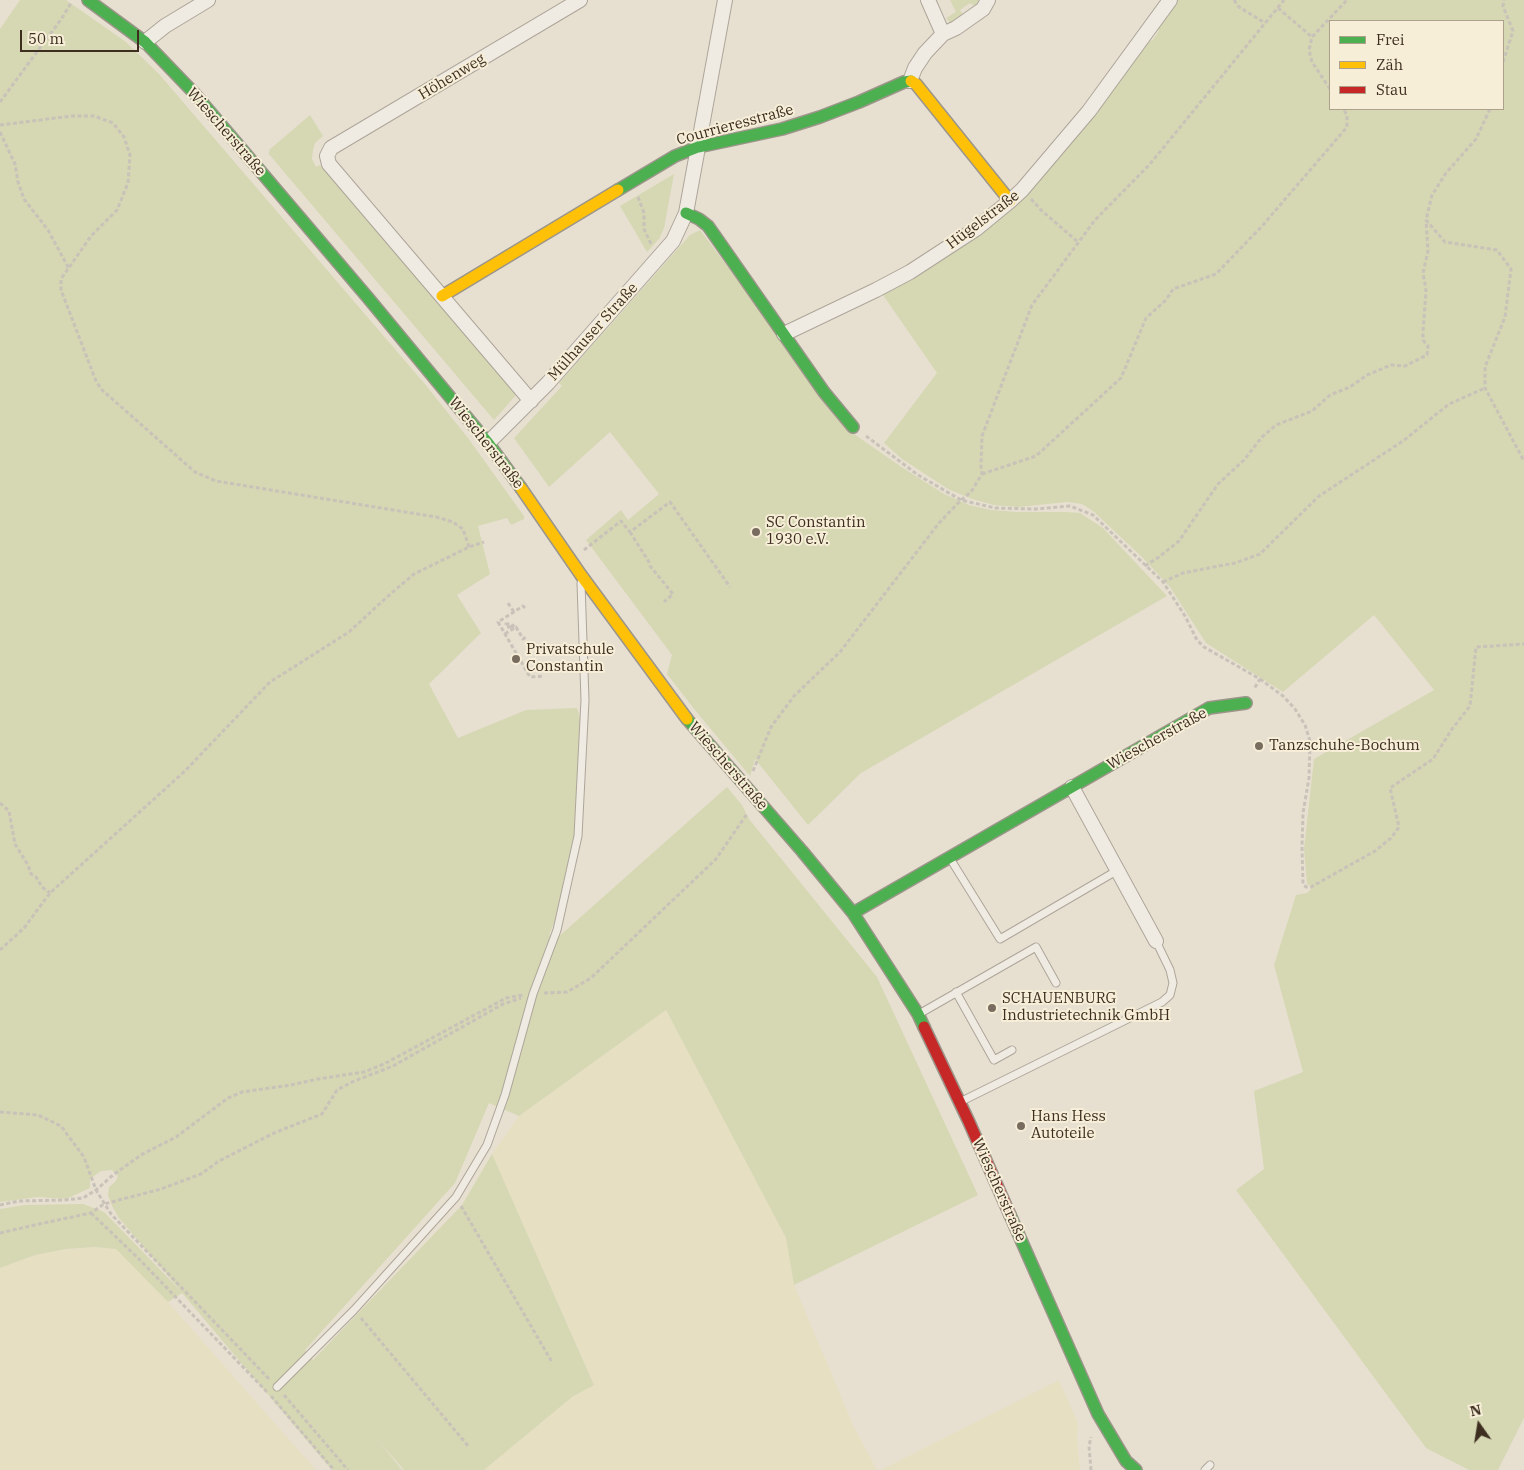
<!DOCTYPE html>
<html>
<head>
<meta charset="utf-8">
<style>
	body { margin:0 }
	#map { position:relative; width:1524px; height:1470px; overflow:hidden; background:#e7e0d1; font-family:"IBM Plex Serif",serif }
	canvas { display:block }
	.legend { position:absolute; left:1329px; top:20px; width:175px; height:90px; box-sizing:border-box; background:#f7eed8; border:1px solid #ada18e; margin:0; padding:6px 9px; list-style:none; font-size:15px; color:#3d2e20 }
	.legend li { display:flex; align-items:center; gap:10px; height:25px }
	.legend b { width:25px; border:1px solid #ada18e }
	.north { position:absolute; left:1454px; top:1400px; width:50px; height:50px; -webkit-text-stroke:4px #f7eed8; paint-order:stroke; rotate:347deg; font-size:14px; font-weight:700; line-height:20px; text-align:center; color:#3d2e20 }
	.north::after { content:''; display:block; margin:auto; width:18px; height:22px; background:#3d2e20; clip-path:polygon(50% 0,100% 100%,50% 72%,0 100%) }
	.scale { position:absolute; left:20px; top:30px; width:119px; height:22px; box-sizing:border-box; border:2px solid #3d2e20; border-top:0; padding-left:6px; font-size:15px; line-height:18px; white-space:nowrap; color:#3d2e20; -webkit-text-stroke:4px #f7eed8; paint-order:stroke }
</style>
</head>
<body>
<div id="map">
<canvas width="1524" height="1470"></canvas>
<ul class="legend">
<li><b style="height:6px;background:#4caf50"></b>Frei</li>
<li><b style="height:6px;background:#ffc107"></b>Zäh</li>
<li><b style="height:6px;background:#c62828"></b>Stau</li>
</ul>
<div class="north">N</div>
<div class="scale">50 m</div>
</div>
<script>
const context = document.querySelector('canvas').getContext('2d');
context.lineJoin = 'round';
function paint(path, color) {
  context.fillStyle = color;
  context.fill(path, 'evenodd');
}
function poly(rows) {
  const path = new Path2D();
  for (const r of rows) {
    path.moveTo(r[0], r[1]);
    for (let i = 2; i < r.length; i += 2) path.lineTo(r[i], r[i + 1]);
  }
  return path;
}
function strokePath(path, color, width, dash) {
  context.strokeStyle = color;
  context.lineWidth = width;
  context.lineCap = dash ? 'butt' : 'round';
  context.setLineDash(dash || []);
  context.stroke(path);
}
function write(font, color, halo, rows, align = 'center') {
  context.font = font + ' "IBM Plex Serif",serif';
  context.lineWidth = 4;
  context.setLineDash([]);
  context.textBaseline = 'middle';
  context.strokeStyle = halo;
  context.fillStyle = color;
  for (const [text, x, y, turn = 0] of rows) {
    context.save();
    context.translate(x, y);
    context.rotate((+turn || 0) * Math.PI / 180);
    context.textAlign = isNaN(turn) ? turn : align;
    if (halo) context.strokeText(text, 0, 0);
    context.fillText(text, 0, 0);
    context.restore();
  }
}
const farmland = poly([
	[666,1010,786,1238,794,1285,854,1427,877,1470,484,1470,572,1397,594,1384,492,1154,519,1116],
	[95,1247,116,1249,168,1302,316,1470,0,1470,0,1268,35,1255,54,1251],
	[1059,1380,1078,1423,1077,1439,1080,1470,881,1470]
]);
const green = poly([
	[20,0,66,0,126,42,159,74,424,383,468,438,524,516,524,519,511,525,507,518,478,526,490,574,457,595,481,633,429,684,458,738,526,710,577,708,580,718,574,836,555,920,549,935,557,938,727,787,742,805,749,819,877,977,978,1195,794,1285,786,1238,666,1010,519,1116,489,1103,455,1183,305,1350,313,1360,462,1205,492,1154,594,1385,572,1397,484,1470,404,1470,378,1440,402,1470,332,1470,182,1293,168,1302,116,1249,95,1247,66,1249,35,1255,0,1268,0,1209,25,1205,83,1204,104,1212,181,1291,119,1218,112,1206,108,1195,109,1187,116,1181,118,1176,112,1170,101,1171,90,1179,90,1188,66,1199,38,1197,0,1202,0,29],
	[950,0,979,0,975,6,970,3,960,10,963,15,953,23,950,23,946,18,956,12],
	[1175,0,1524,0,1524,1418,1498,1470,1469,1470,1426,1448,1236,1190,1264,1169,1254,1091,1303,1072,1274,965,1296,895,1307,893,1311,889,1310,886,1307,884,1304,849,1314,759,1434,690,1374,615,1283,692,1206,643,1170,587,1143,558,1093,511,1082,504,1067,502,1018,507,994,505,972,499,948,489,902,459,884,443,937,373,883,295,883,293,981,231,1146,37,1152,41,1159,31,1154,27],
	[1330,21,1503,21,1503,109,1330,109],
	[310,115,323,136,315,143,313,150,312,159,316,167,320,165,394,248,517,394,494,420,268,153,270,152,269,150],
	[674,174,664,228,659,239,647,252,620,206],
	[700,230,854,434,900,466,944,494,969,505,991,510,1017,512,1065,512,1080,513,1103,528,1167,596,861,773,808,825,755,759,750,776,695,710,667,674,672,655,586,540,621,510,628,520,659,494,610,432,549,487,514,438,562,386,559,383,690,235]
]);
const path = poly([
	[1234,0,1239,7,1265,23],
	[1278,8,1312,37],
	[1503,62,1513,31,1503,6,1504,0],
	[1330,89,1312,62,1309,50,1312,37,1347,0],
	[0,102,62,18,71,3],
	[1490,109,1476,139,1446,173,1432,195,1426,220,1445,242,1497,250,1511,269,1505,317,1485,367,1485,388,1524,461],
	[0,125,72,116,94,116,113,123,124,137,130,155,128,183,117,210,91,236,61,279,61,290,96,381,102,390,195,472,216,481,436,517,453,522,463,529,469,547],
	[0,132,15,164,18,182,24,199,48,230,69,269],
	[638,197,644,213,644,229,652,246],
	[1031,199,1041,210,1078,242],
	[866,436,918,475,961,500,995,508,1036,509,1070,506,1093,515,1163,582,1185,616,1197,640,1204,647,1260,679,1254,689],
	[982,474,1036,456,1121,378,1146,318,1166,300,1173,289,1216,274,1263,225,1347,127,1347,115,1343,109],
	[630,532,649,562,650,566,673,594,664,602],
	[584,550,621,521,630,532,670,502,730,587],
	[1145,566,1159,557,1179,541,1218,484,1244,460,1262,437,1276,425,1312,411,1330,395,1350,387,1367,375,1391,365,1405,366,1427,355,1428,346,1423,340,1423,333,1426,290,1423,273,1428,251,1426,220],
	[1163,582,1183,573,1235,563,1260,554,1319,496,1403,441,1449,404,1485,388],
	[508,603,514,612],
	[525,608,523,606,498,622,530,677,544,676],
	[511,627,507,627,506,624,511,624,514,629],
	[505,634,516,627,523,639,526,637],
	[1260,679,1283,696,1295,709,1305,725,1310,741,1309,778,1303,813,1302,848,1303,884,1306,887,1311,887,1375,851,1391,838,1399,827,1390,788,1433,759,1452,729,1470,706,1476,647,1524,644],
	[753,771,771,727,794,696,840,652,939,523,961,500,971,492,982,474,981,466,982,436,1032,305,1095,220,1150,164,1284,0],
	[0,803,9,811,15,844,28,865,31,874,36,877,42,887,50,893],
	[0,950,24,928,50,893,185,771,270,682,349,632,387,597,414,574,469,547,484,542],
	[544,993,567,992,591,978,716,859,747,814],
	[0,1112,38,1115,61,1126,84,1157,96,1190,111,1214,269,1379],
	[0,1205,19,1201,65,1200,83,1198,96,1190,113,1175,141,1155,176,1137,228,1098,242,1092,291,1085,318,1079,364,1072,384,1064,506,998,523,995],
	[461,1206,552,1362],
	[91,1213,140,1260,267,1392],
	[0,1233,39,1224,91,1213,104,1204,161,1189,201,1174,219,1161,274,1133,322,1114,337,1090,352,1082,393,1066,503,1004,521,998],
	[361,1318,469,1447],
	[284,1395,348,1470],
	[271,1396,334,1470],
	[1091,1470,1089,1446,1091,1437]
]);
const lane = poly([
	[951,860,1000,939,1118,870],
	[956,992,994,1060,1012,1050],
	[919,1014,1036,947,1056,983],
	[962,1101,1162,1002,1170,995,1173,983,1170,970,1156,941],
	[277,1387,354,1310,456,1197,487,1145,505,1095,533,994,557,930,578,836,585,700,581,583],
	[1205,1470,1210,1465]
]);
const street = poly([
	[928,0,943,34],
	[145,42,165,26,208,0],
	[910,81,915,68,925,53,943,34,956,28,983,9,988,0],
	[784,334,876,290,910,272,976,229,1010,201,1022,190,1089,111,1170,0],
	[531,401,329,164,327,156,331,148,580,0],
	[488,443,548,383,673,241,686,213,725,0],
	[1072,787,1156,941]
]);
const fast = poly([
	[88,0,145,42,194,93,369,299,488,443,521,488],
	[618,190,675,156,698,147,782,129,820,117,859,102,904,82,911,81],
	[686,213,699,219,708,226,824,392,853,427],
	[687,719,802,851,853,913,918,1014,924,1027],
	[853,913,1209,708,1246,703],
	[1010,1215,1098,1414,1126,1461,1136,1470]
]);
const slow = poly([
	[911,81,916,84,1010,201],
	[442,296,618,190],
	[521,488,581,575,687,719]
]);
const jam = poly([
	[924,1027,969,1122,1010,1215]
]);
const pathBridge = poly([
	[511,627,516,623]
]);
const markers = [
	[756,532,5,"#786c5e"],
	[516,659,5,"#786c5e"],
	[1259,746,5,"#786c5e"],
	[992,1008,5,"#786c5e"],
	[1021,1126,5,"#786c5e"]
];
const streetNames = [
	["Höhenweg",452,77,-31],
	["Courrieresstraße",735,125,-15],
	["Wiescherstraße",226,132,49],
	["Hügelstraße",983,220,-37],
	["Mülhauser Straße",593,332,-48],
	["Wiescherstraße",486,443,52],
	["Wiescherstraße",1157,739,-29],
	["Wiescherstraße",728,766,49],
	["Wiescherstraße",999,1190,66]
];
const poiNames = [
	["SC Constantin",766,523],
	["1930 e.V.",766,540],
	["Privatschule",526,650],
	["Constantin",526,667],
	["Tanzschuhe-Bochum",1269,746],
	["SCHAUENBURG",1002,999],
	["Industrietechnik GmbH",1002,1016],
	["Hans Hess",1031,1117],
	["Autoteile",1031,1134]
];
paint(farmland, '#e6dfc2');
paint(green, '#d6d7b3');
strokePath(lane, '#ada599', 9);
strokePath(street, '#ada599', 16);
strokePath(fast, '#9c958a', 14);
strokePath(slow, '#9c958a', 14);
strokePath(jam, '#9c958a', 14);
strokePath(path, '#c8c2b9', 3, [4, 2.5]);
strokePath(lane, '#efebe3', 7);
strokePath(street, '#efebe3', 14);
strokePath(fast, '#4caf50', 11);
strokePath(slow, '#ffc107', 11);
strokePath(jam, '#c62828', 11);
strokePath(pathBridge, '#c8c2b9', 3, [4, 2.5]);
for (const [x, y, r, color] of markers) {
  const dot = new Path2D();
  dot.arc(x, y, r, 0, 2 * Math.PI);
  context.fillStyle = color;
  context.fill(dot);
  strokePath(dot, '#f7eed8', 2);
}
write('15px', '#3d2e20', '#f7eed8', streetNames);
write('15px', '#3d2e20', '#f7eed8', poiNames, 'left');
</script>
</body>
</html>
